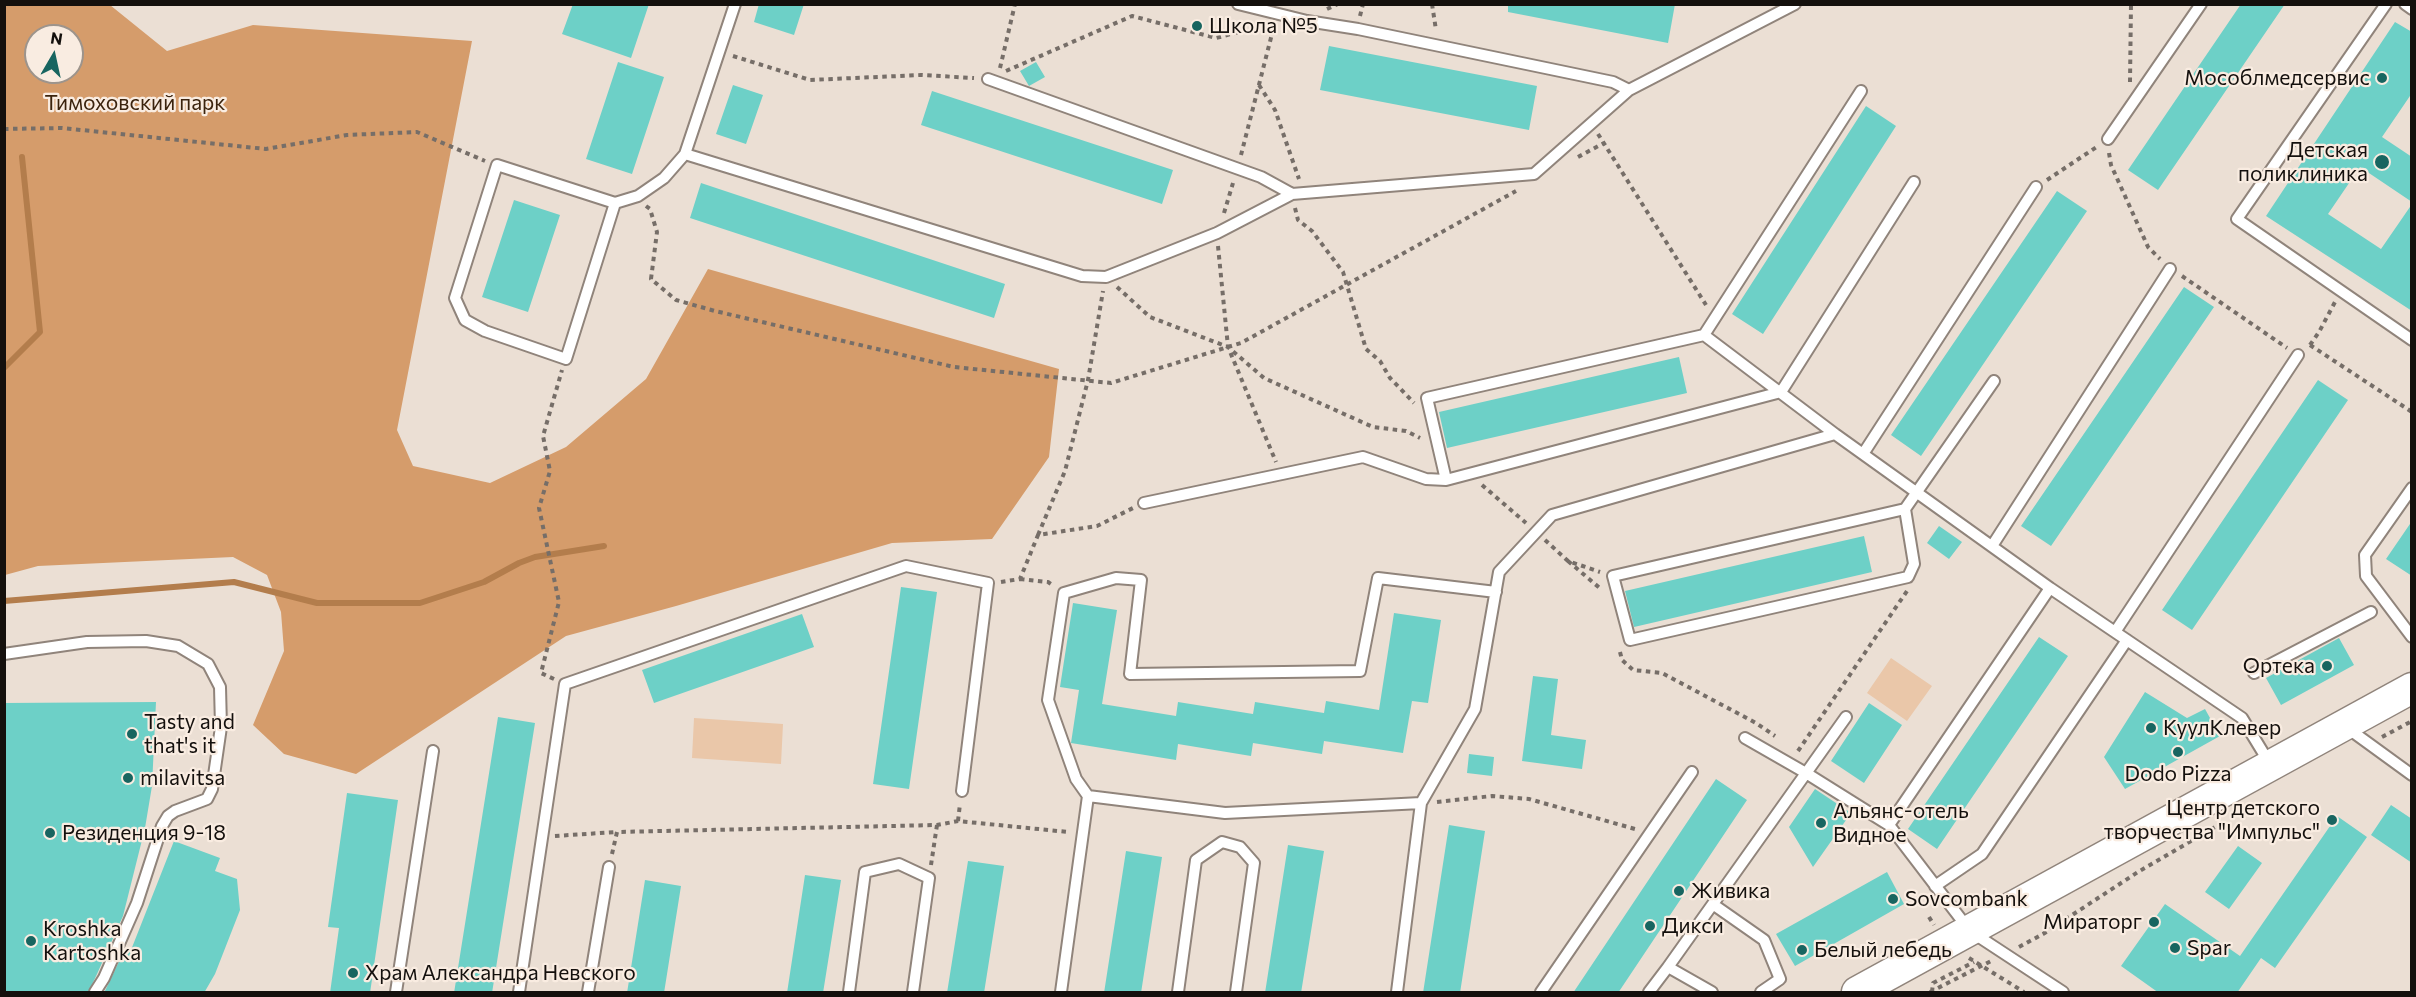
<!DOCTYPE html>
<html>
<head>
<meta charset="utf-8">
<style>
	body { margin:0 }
	#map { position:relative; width:2416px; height:997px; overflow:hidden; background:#ebdfd4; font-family:Commissioner,sans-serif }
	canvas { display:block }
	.frame { position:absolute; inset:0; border:6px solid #14100d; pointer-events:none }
	.north { position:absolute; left:24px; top:24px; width:60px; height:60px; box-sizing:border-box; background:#f9ece1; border:2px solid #9d948c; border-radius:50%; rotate:9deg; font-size:16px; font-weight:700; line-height:24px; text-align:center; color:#14100d }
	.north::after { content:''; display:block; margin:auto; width:21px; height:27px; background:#186560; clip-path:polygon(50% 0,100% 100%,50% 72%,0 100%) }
</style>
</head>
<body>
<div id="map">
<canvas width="2416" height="997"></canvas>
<div class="frame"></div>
<div class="north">N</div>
</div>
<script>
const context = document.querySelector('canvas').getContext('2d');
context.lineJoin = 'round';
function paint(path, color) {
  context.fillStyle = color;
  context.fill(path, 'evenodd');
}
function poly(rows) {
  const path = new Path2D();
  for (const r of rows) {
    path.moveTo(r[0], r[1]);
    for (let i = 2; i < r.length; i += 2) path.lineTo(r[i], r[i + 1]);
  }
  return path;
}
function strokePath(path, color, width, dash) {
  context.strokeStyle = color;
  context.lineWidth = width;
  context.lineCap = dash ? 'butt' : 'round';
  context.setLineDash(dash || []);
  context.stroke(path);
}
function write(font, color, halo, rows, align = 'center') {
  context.font = font + ' Commissioner,sans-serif';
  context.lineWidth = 4.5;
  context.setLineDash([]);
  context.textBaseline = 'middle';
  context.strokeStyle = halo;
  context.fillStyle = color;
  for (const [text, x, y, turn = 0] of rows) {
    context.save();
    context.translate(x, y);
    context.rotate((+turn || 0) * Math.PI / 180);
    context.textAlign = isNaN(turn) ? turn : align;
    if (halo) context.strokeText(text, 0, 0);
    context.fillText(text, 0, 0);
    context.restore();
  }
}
const green = poly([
	[1891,658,1932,686,1907,721,1867,693],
	[694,718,783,724,781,764,692,758]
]);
const forest = poly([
	[5,4,110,5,167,51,253,25,472,41,397,430,413,466,490,483,566,447,646,379,708,269,1059,369,1049,457,992,539,892,543,676,606,566,636,356,774,284,754,253,725,284,651,281,612,267,575,233,557,38,566,5,575],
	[36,36,72,36,72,72,36,72]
]);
const stream = poly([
	[4,368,40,332,22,157],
	[4,601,234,582,317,603,420,603,484,582,519,563,535,557,604,546]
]);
const building = poly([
	[573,4,649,4,631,58,562,34],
	[759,4,804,4,794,35,754,22],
	[1508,4,1675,4,1668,43,1508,12],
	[2241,4,2285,4,2158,190,2128,170],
	[2395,22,2412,32,2412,93,2382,137,2412,157,2412,202,2360,167,2328,214,2381,249,2412,204,2412,311,2266,216],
	[1329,46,1537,86,1529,130,1320,90],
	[618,62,664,77,632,174,586,159],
	[1036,62,1045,77,1029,86,1020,71],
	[733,85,763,95,746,144,716,134],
	[932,91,1173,170,1162,204,921,125],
	[1866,106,1896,126,1763,334,1732,314],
	[701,183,1005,284,994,318,690,218],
	[2057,191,2087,211,1921,456,1891,435],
	[514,200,560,215,528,312,482,297],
	[2184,287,2214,307,2051,546,2021,526],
	[1679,357,1687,393,1447,448,1439,412],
	[2318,380,2348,400,2192,630,2162,610],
	[2412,521,2412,576,2386,559],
	[1939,526,1962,542,1949,559,1927,543],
	[1864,536,1872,572,1634,627,1625,591],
	[901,587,937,592,909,789,873,784],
	[1073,603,1117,610,1102,704,1176,716,1178,702,1253,714,1255,702,1324,713,1326,701,1379,710,1394,613,1441,620,1428,703,1412,701,1403,753,1324,741,1322,754,1253,743,1251,756,1178,744,1176,760,1071,743,1079,690,1060,687],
	[802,614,814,647,654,703,642,670],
	[2039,637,2068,656,1937,849,1908,829],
	[2339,638,2354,665,2281,705,2266,678],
	[1533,676,1558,679,1551,735,1586,740,1582,769,1522,761],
	[2145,692,2187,718,2205,709,2220,736,2125,789,2104,757],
	[156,702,152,786,145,828,123,916,97,974,88,993,4,993,4,703],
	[1869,703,1902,725,1864,783,1831,761],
	[498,717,535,723,492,993,454,993],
	[1469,754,1494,757,1492,776,1467,773],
	[1716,779,1747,800,1618,993,1573,993],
	[1815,789,1851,813,1813,867,1789,827],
	[347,793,398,800,370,993,330,993,339,928,328,927],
	[2391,805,2412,819,2412,863,2371,835],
	[2337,816,2367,837,2275,968,2261,958,2237,993,2159,993,2121,966,2165,904,2240,956],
	[1449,825,1485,831,1460,993,1423,993],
	[174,841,220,858,215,871,237,879,240,910,215,974,204,993,104,993,125,949,131,950],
	[1288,845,1324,851,1301,993,1265,993],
	[2238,846,2262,863,2229,909,2205,892],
	[1126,851,1162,857,1141,993,1104,993],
	[968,861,1004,866,984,993,947,993],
	[1887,872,1904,904,1795,966,1776,934],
	[805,875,841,880,823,993,787,993],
	[645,880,681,886,664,993,627,993]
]);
const path = poly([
	[1432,4,1436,30],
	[1327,9,1338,4],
	[1360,16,1363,4],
	[733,56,810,80,921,75,974,78],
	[1000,68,1015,4],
	[1006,71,1132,16,1216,38,1262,26],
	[2130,82,2131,4],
	[1259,85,1275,110,1299,179],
	[4,129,62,128,266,149,347,135,417,132,485,161],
	[1598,134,1706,305],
	[2109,153,2111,165,2148,247,2160,259],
	[1241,155,1274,26],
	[1578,157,1604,143],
	[2047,180,2098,146],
	[646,206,650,209,657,232,651,279,676,300,715,311,954,367,1111,383,1241,343,1516,191],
	[1295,208,1298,220,1312,231,1343,272,1366,349,1380,361,1390,378,1414,403],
	[1224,213,1233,183],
	[1218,246,1228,347,1276,462],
	[2182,276,2287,348],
	[1117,287,1150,317,1228,347,1264,378,1373,427,1406,431,1420,438],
	[2310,345,2412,412],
	[2310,345,2319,332,2335,302],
	[1482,485,1526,523],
	[1038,535,1065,471,1088,380,1103,291],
	[1545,540,1568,561,1600,572],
	[1568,561,1602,590],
	[1020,579,1048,582,1054,586],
	[1001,582,1020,579,1038,535,1097,526,1133,508],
	[1620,652,1622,660,1633,670,1662,673,1756,723,1775,736],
	[554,679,541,673,559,602,539,508,550,471,543,436,562,370],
	[2382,737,2412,721],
	[1798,751,1907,591],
	[1437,802,1492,796,1529,799,1635,829],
	[958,821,960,804],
	[555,836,616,832],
	[612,854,617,832,937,825,958,821,1068,832],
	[931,865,937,825],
	[1929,917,1934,925],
	[2019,947,2043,934,2138,872,2222,823],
	[1969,958,2024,992],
	[1930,992,1991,961],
	[1932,992,1933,983,1974,962]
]);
const lane = poly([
	[1238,4,1307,21,1358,29,1613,82,1629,90],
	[2386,4,2237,219,2412,340],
	[2405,4,2412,9],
	[988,79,1261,177,1292,194],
	[2108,139,2201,4],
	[685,154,1082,276,1106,277,1217,233,1292,194,1534,174,1629,90,1795,4],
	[615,203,566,359,485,331,465,320,455,298,497,165,615,203,638,196,664,178,685,154,735,4],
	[1704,335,1861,91],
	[1863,454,2036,187],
	[1446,480,1427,398,1704,335,1835,434,2050,588,2242,718,2270,764],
	[2412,488,2365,555,2366,576,2412,637],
	[1144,503,1363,457,1426,479,1446,480,1781,392,1914,182],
	[1905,509,1613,576,1630,640,1908,577,1914,564,1905,509,1994,381],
	[1992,546,2170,269],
	[2115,632,2298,355],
	[4,654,87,642,146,641,178,646,208,664,220,687,221,727,212,789,207,799,175,811,168,816,162,826,137,903,104,978,95,992],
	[2254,673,2371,612],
	[2346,727,2412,775],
	[1745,738,1806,773,1889,825,1970,931,2063,992],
	[1088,796,1076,779,1048,700,1064,593,1116,578,1141,580,1130,674,1360,671,1378,578,1496,592],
	[1889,825,2050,588],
	[1935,886,1982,854,2127,640],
	[1714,905,1764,940,1780,979,1761,992],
	[396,992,433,751],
	[519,992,565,684,906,566,988,583,962,791],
	[588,992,609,867],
	[849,992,865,872,899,864,929,878,913,992],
	[1061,992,1088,796,1225,813,1421,803,1475,709,1499,572,1552,515,1835,434],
	[1178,992,1196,860,1222,842,1240,847,1254,863,1236,992],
	[1397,992,1421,803],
	[1541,992,1692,772],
	[1649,992,1668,967],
	[1712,992,1668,967,1846,717]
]);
const secondary = poly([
	[1857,992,2412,688]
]);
const markers = [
	[1197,26,6,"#186560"],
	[2382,78,6,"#186560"],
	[2382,162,8,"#186560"],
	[2327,666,6,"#186560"],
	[2151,728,6,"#186560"],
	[132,734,6,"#186560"],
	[2178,752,6,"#186560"],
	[128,778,6,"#186560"],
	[2332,820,6,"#186560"],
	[1821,823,6,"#186560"],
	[50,833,6,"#186560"],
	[1679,891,6,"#186560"],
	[1893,899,6,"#186560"],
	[2154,922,6,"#186560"],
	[1650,926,6,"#186560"],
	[31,941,6,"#186560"],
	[2175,948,6,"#186560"],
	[1802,950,6,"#186560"],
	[353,973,6,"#186560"]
];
const poiNames = [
	["Школа №5",1209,26],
	["Мособлмедсервис",2370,78,"right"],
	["Детская",2368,150,"right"],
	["поликлиника",2368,174,"right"],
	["Ортека",2315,666,"right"],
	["Tasty and",144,722],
	["that's it",144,746],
	["КуулКлевер",2163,728],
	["Dodo Pizza",2178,774,"center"],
	["milavitsa",140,778],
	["Центр детского",2320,808,"right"],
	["творчества \"Импульс\"",2320,832,"right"],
	["Альянс-отель",1833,811],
	["Видное",1833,835],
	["Резиденция 9-18",62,833],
	["Живика",1691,891],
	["Sovcombank",1905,899],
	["Мираторг",2142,922,"right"],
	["Дикси",1662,926],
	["Kroshka",43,929],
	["Kartoshka",43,953],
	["Spar",2187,948],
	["Белый лебедь",1814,950],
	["Храм Александра Невского",365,973]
];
const parkNames = [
	["Тимоховский парк",135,103]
];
paint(green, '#eac7a9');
paint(forest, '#d59c6b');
strokePath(stream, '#b37d4c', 6);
paint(building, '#6dd0c7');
strokePath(lane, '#90847b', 14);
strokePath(secondary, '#90847b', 33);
strokePath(path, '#766e68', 4, [4.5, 4.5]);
strokePath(lane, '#fff', 10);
strokePath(secondary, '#fff', 30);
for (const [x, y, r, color] of markers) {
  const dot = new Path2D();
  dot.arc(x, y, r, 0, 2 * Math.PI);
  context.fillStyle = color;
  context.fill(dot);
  strokePath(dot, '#f9ece1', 2);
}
write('21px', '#14100d', '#f9ece1', poiNames, 'left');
write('21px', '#3b230d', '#f9ece1', parkNames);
</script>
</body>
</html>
